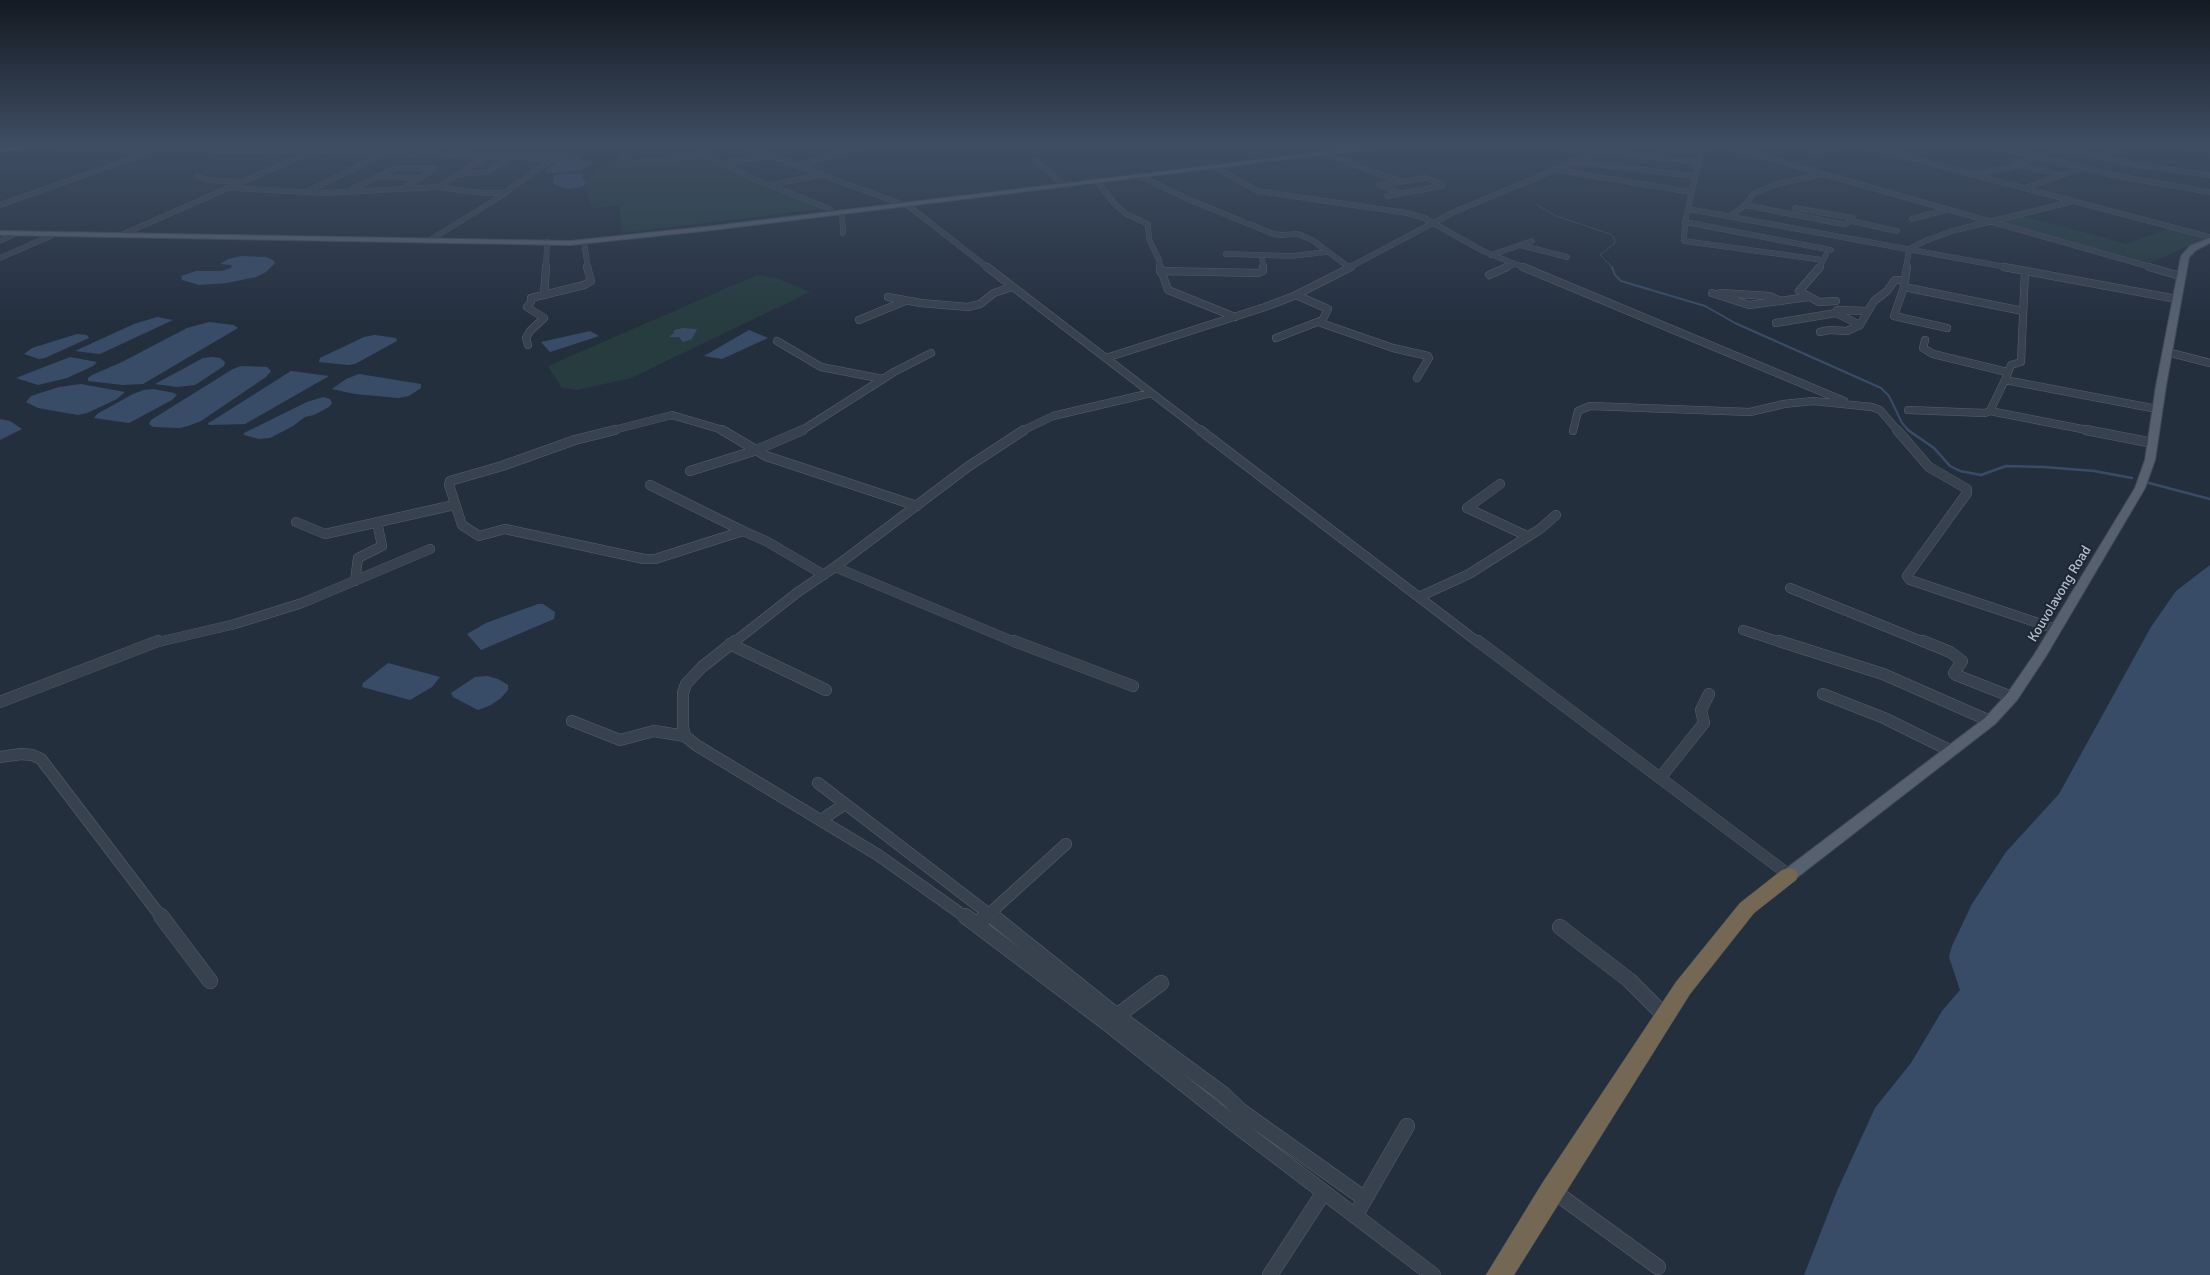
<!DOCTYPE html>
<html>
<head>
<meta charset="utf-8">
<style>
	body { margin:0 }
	canvas { display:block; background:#242f3e }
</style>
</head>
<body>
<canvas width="2210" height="1275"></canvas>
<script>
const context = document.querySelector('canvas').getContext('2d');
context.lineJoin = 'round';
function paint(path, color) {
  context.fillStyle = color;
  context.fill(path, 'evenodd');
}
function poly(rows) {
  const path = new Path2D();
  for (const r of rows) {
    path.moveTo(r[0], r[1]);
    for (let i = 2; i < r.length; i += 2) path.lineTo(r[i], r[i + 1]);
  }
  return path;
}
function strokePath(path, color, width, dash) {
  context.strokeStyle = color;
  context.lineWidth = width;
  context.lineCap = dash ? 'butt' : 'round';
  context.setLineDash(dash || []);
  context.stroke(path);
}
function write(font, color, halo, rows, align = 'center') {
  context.font = font + ' Signika,sans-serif';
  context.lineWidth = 4;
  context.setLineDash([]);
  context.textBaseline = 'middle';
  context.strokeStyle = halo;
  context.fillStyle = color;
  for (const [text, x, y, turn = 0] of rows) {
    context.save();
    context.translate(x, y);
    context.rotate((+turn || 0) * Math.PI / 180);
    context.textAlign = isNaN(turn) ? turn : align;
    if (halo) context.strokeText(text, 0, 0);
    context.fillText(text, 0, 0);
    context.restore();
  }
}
const green = poly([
	[704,156,817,205,822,209,622,233,619,206,593,208,586,190,588,178,598,167,642,164],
	[2023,216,2127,244,2170,228,2205,239,2147,264,2000,222],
	[757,275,776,278,810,292,631,378,577,390,562,388,548,366]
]);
const water = poly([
	[560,160,592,161,596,161,580,171,546,173,546,170],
	[581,173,584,174,582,177,587,183,582,187,568,189,558,186,553,183,554,175],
	[241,256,266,257,273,260,275,263,266,272,256,277,227,283,199,285,182,280,181,276,196,271,222,271,231,268,232,265,220,264,228,259],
	[157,317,173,320,100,354,75,351,134,324],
	[209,322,234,325,238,328,143,384,123,385,88,381,88,378,92,375,122,362,187,328],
	[683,328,697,329,692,339,683,342,679,337,669,337,674,333,674,330],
	[749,330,768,338,722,359,704,356],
	[590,331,599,336,550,352,541,342],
	[77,334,87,335,89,338,45,358,39,359,24,354,32,348],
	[375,335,396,338,397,341,355,364,348,365,319,362,320,358,364,337],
	[70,357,97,362,93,366,67,378,38,385,16,378],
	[213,357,220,358,225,362,224,366,195,385,177,387,155,384,203,358],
	[241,366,267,367,271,371,266,377,201,421,188,426,180,428,153,427,149,424,151,420,175,405,233,369],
	[291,371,329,376,245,424,209,425,208,423,212,421],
	[359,374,421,384,421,388,409,396,398,398,355,394,332,389,346,379],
	[81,384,125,392,117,399,87,413,78,415,38,408,26,402,31,396,59,387],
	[153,389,174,393,177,395,172,400,129,423,94,418,97,414,133,394,144,390],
	[323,397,330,399,332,403,329,407,314,415,305,417,293,426,270,438,259,439,244,435,244,433,307,402],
	[0,419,10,421,22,429,0,440],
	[2210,565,2210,1275,1804,1275,1837,1191,1875,1108,1911,1063,1942,1011,1960,990,1949,957,1952,946,1972,904,2006,852,2059,794,2151,627,2176,591],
	[538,604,543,604,555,612,554,619,481,650,467,634,486,623],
	[388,663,440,677,432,687,410,700,362,687,363,683],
	[487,676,498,679,508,685,508,690,501,698,491,705,478,710,453,697,451,693,475,677]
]);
const streamFar2 = poly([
	[1537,205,1556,216,1610,234,1614,238,1615,243,1600,255,1613,268]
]);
const streamFar1 = poly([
	[1612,267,1615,275,1621,281,1705,306,1735,323,1881,388,1889,396,1902,423,1909,431]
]);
const stream = poly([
	[1908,430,1934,448,1950,466,1960,471,1981,475,2006,466,2044,467,2094,471,2132,478],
	[2149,483,2210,499]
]);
const minorFar4 = poly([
	[734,143,910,207,988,268],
	[1545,143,1594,152],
	[1715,143,2154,268],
	[1717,143,1708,145,1701,151,1685,222,1684,241,1823,260],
	[1853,143,2210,237],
	[1981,143,2117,176,2210,192],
	[2034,143,2137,165,2210,175],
	[2165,143,2210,150],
	[48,144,64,149,289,150,577,159],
	[1601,152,1697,162],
	[1813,153,1854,143],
	[453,154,482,143],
	[1325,154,1399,181],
	[769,156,724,164,747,176,830,209,832,213],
	[2103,157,2121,144],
	[623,158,618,164,642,163,703,154,724,164],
	[1036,161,1064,185],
	[1576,162,1694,176],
	[2017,165,2062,175],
	[799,166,872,143],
	[1214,167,1258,191,1407,213,1424,218,1483,251,1515,264,1505,268],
	[1557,170,1691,192],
	[459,174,487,172,511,157],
	[1978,174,2009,168,2017,165,2015,164,2037,158],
	[197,176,208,180,240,182],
	[1140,176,1190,200,1271,233,1280,235,1298,234,1312,240,1350,268],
	[380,177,419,178],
	[1097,181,1114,203,1126,214,1148,224,1149,239,1159,260,1160,268],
	[775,184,820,175],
	[438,187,486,157],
	[229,188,326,193,438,187,483,193,505,193],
	[2025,188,2082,168],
	[352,189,396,168,435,168,404,188],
	[306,192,381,155],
	[1387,196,1442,186,1442,184,1425,178,1379,185,1400,193],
	[0,205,147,153],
	[1745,205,1837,223,1846,224,1851,221,1897,231],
	[1795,208,1853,218,1851,221],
	[1688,209,2011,268],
	[842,212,843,233],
	[1731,216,1745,205,1753,194,1777,184,1819,175],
	[1912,219,1945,210],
	[1685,222,1831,250],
	[121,235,331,143],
	[430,240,495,200,553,158],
	[0,241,16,233],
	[584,242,588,268],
	[1520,245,1567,257],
	[1226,254,1292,256,1326,252],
	[1262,255,1263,268],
	[1491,255,1532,241],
	[0,258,55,234],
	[1515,264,1526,268],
	[546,268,547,242],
	[1348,268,1454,212,1619,143,1701,151],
	[1819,268,1826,255],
	[1906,268,1909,249,1925,241,1952,231,2070,202]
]);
const minorFar3 = poly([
	[987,267,1201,431],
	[1160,267,1168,290,1235,317],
	[1523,267,1844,401],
	[1820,267,1799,291,1819,302,1836,301],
	[1907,267,1904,287,1894,316,1947,328],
	[2004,267,2177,299],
	[2149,267,2180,276],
	[1160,271,1258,273,1263,271,1263,267],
	[2025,271,2021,362,2011,365,2005,380,2157,409],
	[1489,275,1507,267],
	[1904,287,2023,311],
	[1712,293,1749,305,1809,297],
	[1721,293,1769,296,1781,301],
	[544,295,546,267],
	[1296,295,1328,309,1321,323,1393,348,1428,356,1429,358,1417,378],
	[888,297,921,303,968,307,980,304,994,293,1012,287],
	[859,320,905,301],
	[1776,323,1836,313],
	[1860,325,1836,313,1837,310,1868,311],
	[1820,332,1829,330,1847,331,1860,325,1874,301,1887,291,1895,280,1905,280],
	[1276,338,1320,321],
	[1925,340,1923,348,1933,354,2007,372],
	[777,341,821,367,883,379],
	[528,345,526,338,530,331,544,318,527,307,531,302,531,298,584,285,591,281,587,267],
	[2167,352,2210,363],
	[1106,358,1265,307,1294,296,1351,267],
	[1908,410,1985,413,1990,411,2005,380],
	[1990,411,2092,431],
	[610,431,672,415,726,431],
	[801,431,894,372,931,353],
	[1022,431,1053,416,1151,393],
	[1573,431,1578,411,1590,406,1750,412,1784,404,1813,401,1872,407,1880,410,1898,431]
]);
const minorFar2 = poly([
	[615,430,575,440,502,466,450,481,449,485,462,525,479,536,505,529,644,559,655,559,743,531,766,541,824,575],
	[722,430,766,456,917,506],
	[1200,430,1479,643],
	[1897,430,1929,467,1967,489,1967,493,1907,576,1910,580,2056,629],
	[2086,430,2153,443],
	[690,471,754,451,803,430],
	[1500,484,1467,508,1527,536],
	[650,485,743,531],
	[296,522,325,534,454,505],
	[835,567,1017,643],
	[355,581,358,558,382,546,377,522],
	[1790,588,1926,643],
	[1419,597,1469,574,1540,529,1556,515],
	[1743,630,1783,643],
	[154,643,235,624,302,603,430,549],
	[733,643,798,592,835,567,969,466,1024,430]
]);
const minorFar1 = poly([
	[735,641,702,667,686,684,683,693,683,727,685,736,696,745,878,855,967,918],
	[1014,641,1133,686],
	[1478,641,1789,875],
	[1779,641,1883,674,1990,721],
	[1923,641,1950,652,1962,661,1954,673,1956,675,2012,697],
	[730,644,826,690],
	[1823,694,1884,718,1951,751],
	[0,702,158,641],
	[572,721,620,740,654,731,685,736],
	[0,757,21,754,32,755,41,759,162,918],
	[1660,778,1704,723,1701,710,1709,694],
	[818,783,989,914,1066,844],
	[821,820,845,804],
	[985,918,989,914,994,918]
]);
const minor = poly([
	[161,916,210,981],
	[965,916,1107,1023,1233,1123,1433,1275],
	[992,916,1117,1016,1161,983],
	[977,925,986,916],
	[1560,927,1629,980,1665,1016],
	[1113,1019,1117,1016,1223,1094,1241,1111,1233,1123],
	[1241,1111,1365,1199],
	[1552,1190,1658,1267],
	[1355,1216,1407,1126],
	[1270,1275,1324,1192]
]);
const major = poly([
	[1400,143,1416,143,713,230,570,245,0,235,0,231,570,241,713,226,1400,143],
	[2210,238,2210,243,2196,250,2189,257,2166,386,2155,460,2145,488,2046,656,2017,700,1995,724,1795,879,1789,881,1783,879,1781,875,1783,871,1985,718,2007,694,2034,655,2135,488,2145,460,2156,386,2181,256,2190,246,2210,238]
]);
const highway = poly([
	[42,143,60,143,0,152,0,148,42,143],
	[1789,868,1796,870,1798,875,1796,880,1754,913,1690,994,1514,1275,1486,1275,1543,1182,1676,982,1740,903,1782,870,1789,868]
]);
const streetNames = [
	["Kouvolavong Road",2060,594,-59]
];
paint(green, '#263c3f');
paint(water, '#394c67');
strokePath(streamFar2, '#394c67', 1);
strokePath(streamFar1, '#394c67', 2);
strokePath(stream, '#394c67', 2.5);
strokePath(minorFar4, '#565f6c', 5.5);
strokePath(minorFar3, '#565f6c', 8);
strokePath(minorFar2, '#565f6c', 10);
strokePath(minorFar1, '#565f6c', 12);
strokePath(minor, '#565f6c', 16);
strokePath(major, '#414a57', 2);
strokePath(highway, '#434c59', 1);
strokePath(minorFar4, '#38414e', 5);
strokePath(minorFar3, '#38414e', 7);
strokePath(minorFar2, '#38414e', 9);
strokePath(minorFar1, '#38414e', 11);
strokePath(minor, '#38414e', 15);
paint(major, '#56606e');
paint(highway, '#746855');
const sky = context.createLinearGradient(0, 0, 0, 321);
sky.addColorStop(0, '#141a22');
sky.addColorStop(0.45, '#3f4d63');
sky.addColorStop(1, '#3f4d6300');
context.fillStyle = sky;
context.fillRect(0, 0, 2210, 321);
write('14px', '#b4bcc9', '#1d2633', streetNames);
</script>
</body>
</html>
